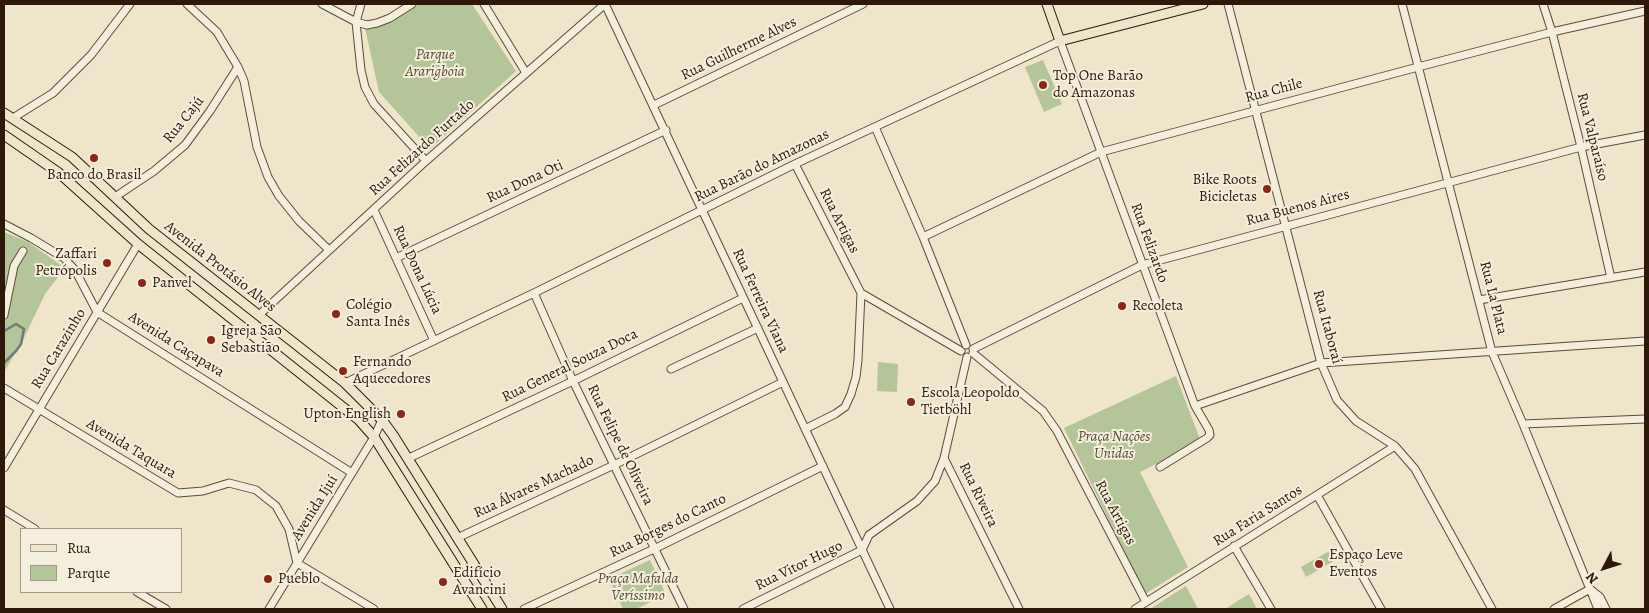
<!DOCTYPE html>
<html>
<head>
<meta charset="utf-8">
<style>
	body { margin:0 }
	#map { position:relative; width:1649px; height:613px; overflow:hidden; background:#eee5ca; font-family:Alegreya,serif }
	canvas { display:block }
	.frame { position:absolute; inset:0; border:5px solid #2d1809; pointer-events:none }
	.legend { position:absolute; left:20px; top:528px; width:162px; height:65px; box-sizing:border-box; background:#f4eedd; border:1px solid #a49888; margin:0; padding:6px 9px; list-style:none; font-size:15px; color:#2d1809 }
	.legend li { display:flex; align-items:center; gap:10px; height:25px }
	.legend b { width:25px; border:1px solid #a49888 }
	.north { position:absolute; left:1579px; top:543px; width:50px; height:50px; -webkit-text-stroke:4px #f4eedd; paint-order:stroke; rotate:230deg; font-size:14px; font-weight:700; line-height:20px; text-align:center; color:#2d1809 }
	.north::after { content:''; display:block; margin:auto; width:18px; height:22px; background:#2d1809; clip-path:polygon(50% 0,100% 100%,50% 72%,0 100%) }
</style>
</head>
<body>
<div id="map">
<canvas width="1649" height="613"></canvas>
<div class="frame"></div>
<ul class="legend">
<li><b style="height:6px;background:#eee5ca"></b>Rua</li>
<li><b style="height:14px;background:#b5c59a"></b>Parque</li>
</ul>
<div class="north">N</div>
</div>
<script>
const context = document.querySelector('canvas').getContext('2d');
context.lineJoin = 'round';
function paint(path, color) {
  context.fillStyle = color;
  context.fill(path, 'evenodd');
}
function poly(rows) {
  const path = new Path2D();
  for (const r of rows) {
    path.moveTo(r[0], r[1]);
    for (let i = 2; i < r.length; i += 2) path.lineTo(r[i], r[i + 1]);
  }
  return path;
}
function strokePath(path, color, width, dash) {
  context.strokeStyle = color;
  context.lineWidth = width;
  context.lineCap = dash ? 'butt' : 'round';
  context.setLineDash(dash || []);
  context.stroke(path);
}
function write(font, color, halo, rows, align = 'center') {
  context.font = font + ' Alegreya,serif';
  context.lineWidth = 4;
  context.setLineDash([]);
  context.textBaseline = 'middle';
  context.strokeStyle = halo;
  context.fillStyle = color;
  for (const [text, x, y, turn = 0] of rows) {
    context.save();
    context.translate(x, y);
    context.rotate((+turn || 0) * Math.PI / 180);
    context.textAlign = isNaN(turn) ? turn : align;
    if (halo) context.strokeText(text, 0, 0);
    context.fillText(text, 0, 0);
    context.restore();
  }
}
const green = poly([
	[414,4,472,4,516,71,430,149,379,92,365,28],
	[1043,60,1062,104,1044,112,1025,67],
	[4,232,28,242,65,268,45,294,24,338,4,372],
	[878,362,898,364,897,392,877,391],
	[1176,376,1201,442,1140,472,1188,567,1145,594,1064,428],
	[1333,549,1339,558,1306,577,1301,567],
	[650,560,666,595,636,609,623,609,609,579],
	[1186,586,1198,609,1150,609],
	[1249,594,1257,609,1225,609]
]);
const stream = poly([
	[4,331,16,324,24,329,21,344,16,351,5,362,4,361]
]);
const minor = poly([
	[187,4,217,32,238,67,244,81,257,147,268,177,279,196,299,221,329,250],
	[322,4,356,22,367,25,377,23,390,18,412,4],
	[361,4,356,22,361,70,365,87,374,104,426,161],
	[484,4,526,73],
	[605,4,890,609],
	[1228,4,1321,363,1337,400,1356,421,1395,446,1415,469,1492,609],
	[1402,4,1492,352,1523,424,1598,609],
	[1543,4,1552,32,1581,147,1611,278],
	[654,105,863,4],
	[13,118,53,93,91,55,130,4],
	[875,127,923,237,966,345],
	[795,164,861,293,961,351],
	[115,197,154,171,185,145,210,111,238,67],
	[374,210,434,341],
	[4,224,31,238,64,258,75,270,97,312,352,473],
	[923,237,1101,152,1418,67,1552,32,1645,11],
	[396,258,666,130],
	[534,293,573,381,684,609],
	[1479,300,1645,272],
	[4,315,14,266,23,251],
	[259,315,426,161,605,4],
	[973,349,1142,265,1581,147,1645,135],
	[973,353,1043,411,1057,431,1146,602],
	[671,369,758,328],
	[345,383,534,293,795,164,1060,41,1195,406,1209,430,1210,435,1207,438,1160,467],
	[4,388,178,493,203,491,229,483,256,490,276,506,289,529,297,563,374,609],
	[1195,406,1321,363,1645,341],
	[1523,424,1645,419],
	[805,429,835,414,845,407,851,394,856,377,858,360,861,293],
	[409,458,573,381,743,298],
	[944,458,1019,609],
	[4,468,138,244],
	[1317,495,1381,609],
	[4,510,35,529],
	[457,538,614,465,783,382],
	[1234,546,1271,609],
	[1590,589,1600,597,1606,609],
	[137,592,166,609],
	[269,609,374,437,382,420],
	[524,609,656,548,823,466],
	[743,609,862,550,869,535,917,501,935,481,944,458,967,357],
	[1135,609,1395,446],
	[1554,609,1590,589]
]);
const major = poly([
	[1047,4,1060,41,1203,4],
	[4,113,72,157,149,229,345,383,382,420,393,435,502,609],
	[4,135,59,173,138,244,359,420,374,437,482,609]
]);
const markers = [
	[1043,85,5,"#8f2418"],
	[94,158,5,"#8f2418"],
	[1267,189,5,"#8f2418"],
	[107,263,5,"#8f2418"],
	[142,283,5,"#8f2418"],
	[1122,306,5,"#8f2418"],
	[336,314,5,"#8f2418"],
	[211,340,5,"#8f2418"],
	[343,371,5,"#8f2418"],
	[911,402,5,"#8f2418"],
	[401,414,5,"#8f2418"],
	[1319,564,5,"#8f2418"],
	[268,579,5,"#8f2418"],
	[443,582,5,"#8f2418"]
];
const streetNames = [
	["Rua Guilherme Alves",739,49,-26],
	["Rua Chile",1274,91,-15],
	["Rua Cajú",184,120,-51],
	["Rua Valparaíso",1592,137,76],
	["Rua Felizardo Furtado",422,148,-42],
	["Rua Barão do Amazonas",762,166,-26],
	["Rua Dona Oti",525,182,-25],
	["Rua Buenos Aires",1298,208,-15],
	["Rua Artigas",839,221,63],
	["Rua Felizardo",1149,243,70],
	["Avenida Protásio Alves",220,267,38],
	["Rua Dona Lúcia",417,270,65],
	["Rua La Plata",1493,298,76],
	["Rua Ferreira Viana",760,301,65],
	["Rua Itaboraí",1327,327,75],
	["Avenida Caçapava",176,345,32],
	["Rua Carazinho",59,349,-59],
	["Rua General Souza Doca",570,366,-26],
	["Rua Felipe de Oliveira",620,445,64],
	["Avenida Taquara",131,449,31],
	["Rua Álvares Machado",534,487,-25],
	["Rua Riveira",978,495,64],
	["Avenida Ijuí",315,508,-58],
	["Rua Artigas",1115,513,62],
	["Rua Faria Santos",1258,516,-32],
	["Rua Borges do Canto",668,526,-26],
	["Rua Vitor Hugo",799,566,-26]
];
const parkNames = [
	["Parque",435,55],
	["Ararigboia",435,72],
	["Praça Nações",1114,437],
	["Unidas",1114,454],
	["Praça Mafalda",638,579],
	["Veríssimo",638,596]
];
const poiNames = [
	["Top One Barão",1053,76],
	["do Amazonas",1053,93],
	["Banco do Brasil",94,175,"center"],
	["Bike Roots",1257,180,"right"],
	["Bicicletas",1257,197,"right"],
	["Zaffari",97,254,"right"],
	["Petrópolis",97,271,"right"],
	["Panvel",152,283],
	["Colégio",346,305],
	["Santa Inês",346,322],
	["Recoleta",1132,306],
	["Igreja São",221,331],
	["Sebastião",221,348],
	["Fernando",353,362],
	["Aquecedores",353,379],
	["Escola Leopoldo",921,393],
	["Tietböhl",921,410],
	["Upton English",391,414,"right"],
	["Espaço Leve",1329,555],
	["Eventos",1329,572],
	["Edifício",453,573],
	["Avancini",453,590],
	["Pueblo",278,579]
];
paint(green, '#b5c59a');
strokePath(stream, '#717a78', 2.5);
strokePath(minor, '#5d4b39', 9);
strokePath(major, '#2d1809', 11);
strokePath(minor, '#f4eedd', 7);
strokePath(major, '#eee5ca', 9);
for (const [x, y, r, color] of markers) {
  const dot = new Path2D();
  dot.arc(x, y, r, 0, 2 * Math.PI);
  context.fillStyle = color;
  context.fill(dot);
  strokePath(dot, '#f4eedd', 2);
}
write('15px', '#2d1809', '#f4eedd', streetNames);
write('italic 15px', '#564c34', '#f4eedd', parkNames);
write('15px', '#2d1809', '#f4eedd', poiNames, 'left');
</script>
</body>
</html>
